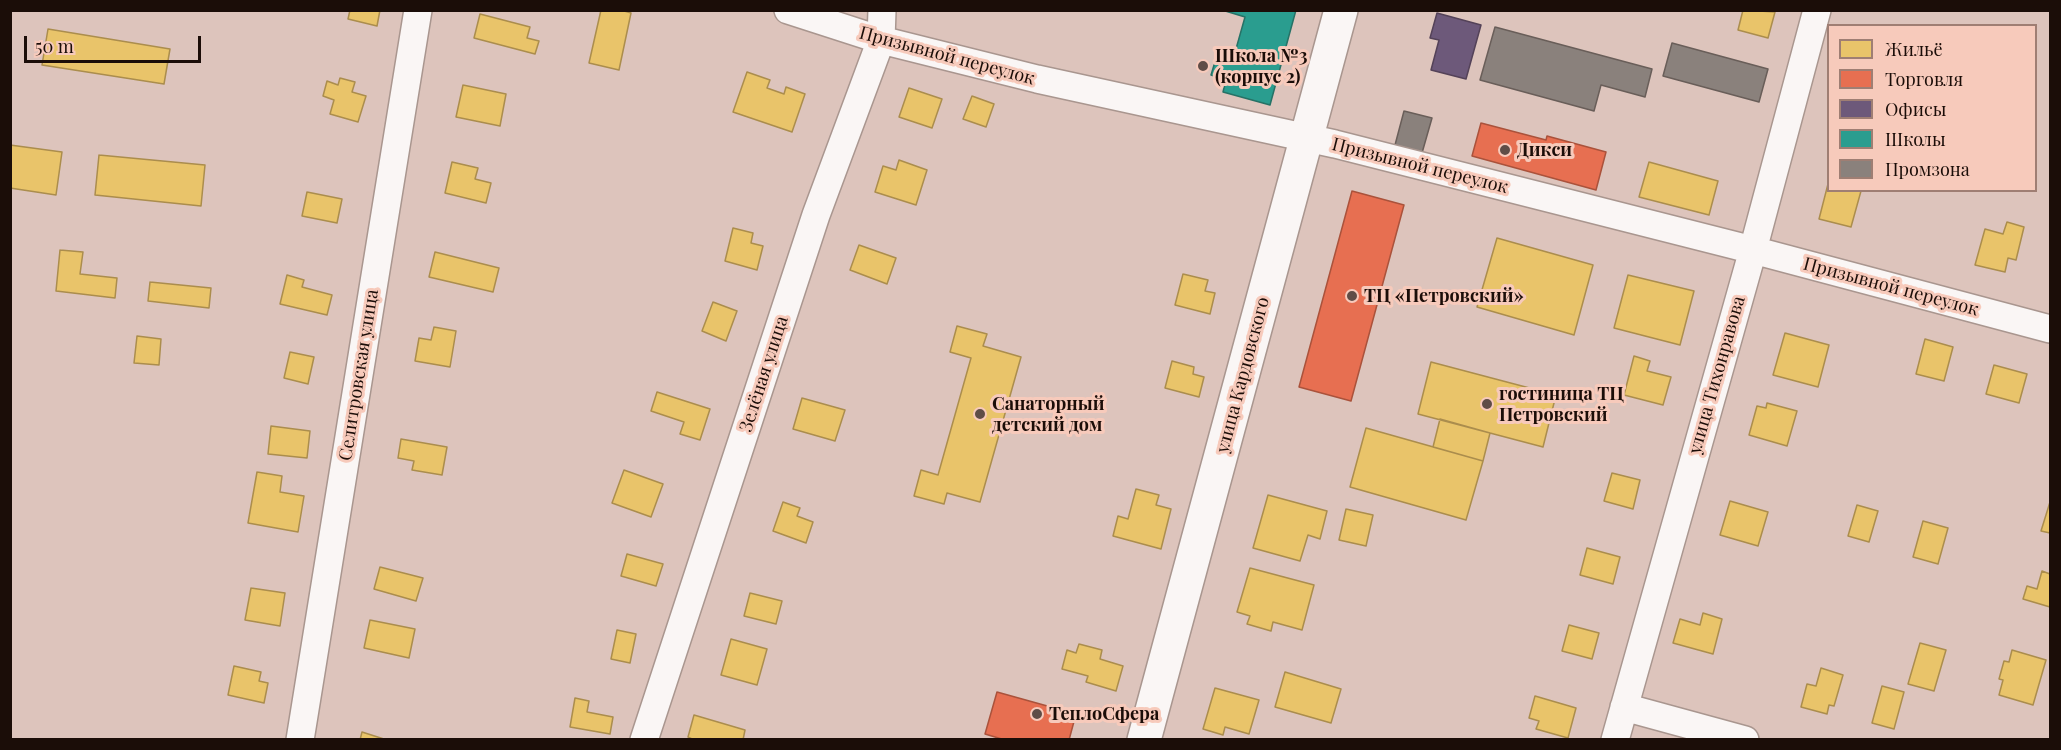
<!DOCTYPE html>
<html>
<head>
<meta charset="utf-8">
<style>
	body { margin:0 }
	#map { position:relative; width:2061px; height:750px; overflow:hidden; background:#ddc4bc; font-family:"Playfair Display",serif }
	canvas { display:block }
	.frame { position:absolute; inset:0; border:12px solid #1b0d08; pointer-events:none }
	.legend { position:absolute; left:1827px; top:24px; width:210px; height:168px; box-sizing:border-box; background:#f7cabb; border:2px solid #9f7e73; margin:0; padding:8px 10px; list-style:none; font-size:18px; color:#1b0d08 }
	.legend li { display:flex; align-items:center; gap:12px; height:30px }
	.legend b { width:30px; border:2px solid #9f7e73 }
	.scale { position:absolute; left:24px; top:36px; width:177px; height:27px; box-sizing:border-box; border:3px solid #1b0d08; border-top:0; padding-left:8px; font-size:18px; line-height:21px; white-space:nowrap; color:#1b0d08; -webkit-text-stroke:4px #f7cabb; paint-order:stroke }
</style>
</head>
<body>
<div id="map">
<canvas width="2061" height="750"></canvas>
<div class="frame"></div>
<ul class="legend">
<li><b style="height:16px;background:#e9c46a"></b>Жильё</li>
<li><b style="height:16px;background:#e76f51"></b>Торговля</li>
<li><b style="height:16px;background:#6d597a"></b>Офисы</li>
<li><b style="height:16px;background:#2a9d8f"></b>Школы</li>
<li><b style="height:16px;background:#8a817c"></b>Промзона</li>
</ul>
<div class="scale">50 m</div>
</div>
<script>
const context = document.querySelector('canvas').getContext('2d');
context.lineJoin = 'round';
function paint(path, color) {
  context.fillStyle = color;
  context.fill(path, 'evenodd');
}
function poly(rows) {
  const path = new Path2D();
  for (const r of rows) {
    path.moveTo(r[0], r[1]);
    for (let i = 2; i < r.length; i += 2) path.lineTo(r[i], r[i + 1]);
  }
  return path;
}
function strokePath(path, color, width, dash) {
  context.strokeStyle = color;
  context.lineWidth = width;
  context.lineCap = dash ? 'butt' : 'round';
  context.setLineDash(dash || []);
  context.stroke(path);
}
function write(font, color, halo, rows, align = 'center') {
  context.font = font + ' "Playfair Display",serif';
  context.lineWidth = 6;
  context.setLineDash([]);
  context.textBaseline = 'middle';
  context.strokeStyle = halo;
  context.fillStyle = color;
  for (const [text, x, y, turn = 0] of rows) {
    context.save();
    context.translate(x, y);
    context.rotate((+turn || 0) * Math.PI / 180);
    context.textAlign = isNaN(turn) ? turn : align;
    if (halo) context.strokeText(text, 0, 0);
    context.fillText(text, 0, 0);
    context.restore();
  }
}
const homes = poly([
	[350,10,380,10,377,26,348,19,350,10],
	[601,10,621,10,631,13,619,70,589,63,601,10],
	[1743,10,1775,12,1768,38,1738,30,1743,10],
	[480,14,530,27,527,38,539,41,535,54,474,38,480,14],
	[48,29,170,49,164,84,42,65,48,29],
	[747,72,770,80,767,88,784,94,786,87,805,94,792,132,733,112,747,72],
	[340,78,355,82,352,92,366,96,358,122,330,114,334,100,323,96,327,81,338,85,340,78],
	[463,85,506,94,500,126,456,117,463,85],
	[909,88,942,99,932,128,899,117,909,88],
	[972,96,994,104,986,127,963,119,972,96],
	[10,145,62,152,56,195,10,188,10,145],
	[99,155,205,165,201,206,95,195,99,155],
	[899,160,927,170,916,205,875,192,883,166,896,170,899,160],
	[452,162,478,168,475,179,491,183,486,203,445,193,452,162],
	[1649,162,1718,181,1709,215,1639,197,1649,162],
	[1828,184,1828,190,1861,191,1851,227,1819,219,1828,184],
	[307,192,342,199,337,223,302,216,307,192],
	[2007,222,2024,227,2016,260,2008,258,2005,272,1975,265,1985,229,2003,234,2007,222],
	[733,228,753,233,751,243,763,246,757,270,725,261,733,228],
	[1497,238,1593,265,1574,335,1477,307,1497,238],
	[859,245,896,258,887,284,850,270,859,245],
	[60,250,83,252,80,274,117,278,115,298,56,291,60,250],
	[435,252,499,268,493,292,429,277,435,252],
	[1183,274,1208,280,1205,291,1215,293,1210,314,1175,305,1183,274],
	[287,275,304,280,302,287,332,295,327,315,280,304,287,275],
	[1628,275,1694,291,1680,345,1614,328,1628,275],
	[150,282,211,288,209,308,148,301,150,282],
	[713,302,737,311,726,341,702,331,713,302],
	[957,326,987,334,983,346,1021,357,980,502,947,493,944,504,914,496,921,470,938,475,971,358,950,352,957,326],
	[434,327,456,331,450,367,415,361,419,338,431,340,434,327],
	[1785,333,1829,345,1818,387,1773,375,1785,333],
	[137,336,161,339,159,365,134,363,137,336],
	[1925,339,1953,347,1944,381,1916,374,1925,339],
	[290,352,314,357,308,384,284,378,290,352],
	[1634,356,1650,361,1647,371,1671,377,1663,405,1624,395,1634,356],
	[1172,361,1194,367,1193,374,1204,377,1199,397,1165,388,1172,361],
	[1431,362,1556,395,1543,447,1418,414,1431,362],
	[1994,365,2027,374,2019,403,1986,394,1994,365],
	[657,392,710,409,700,440,680,434,684,422,651,411,657,392],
	[802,398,845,410,835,441,793,429,802,398],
	[1767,403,1797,411,1787,446,1749,435,1757,406,1766,408,1767,403],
	[1440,419,1490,433,1483,461,1433,447,1440,419],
	[271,426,310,431,307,458,268,454,271,426],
	[1366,428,1483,461,1466,520,1350,487,1366,428],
	[401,439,447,447,442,475,412,470,414,461,398,458,401,439],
	[624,470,663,484,651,517,612,503,624,470],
	[257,472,282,476,280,492,304,496,298,532,248,523,257,472],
	[1612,473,1640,480,1633,509,1604,501,1612,473],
	[1136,489,1159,495,1156,505,1171,509,1161,549,1113,536,1118,516,1128,519,1136,489],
	[1268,495,1327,511,1320,539,1308,535,1300,561,1253,548,1268,495],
	[1730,501,1768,512,1758,546,1720,535,1730,501],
	[783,502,800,508,797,516,813,522,806,543,773,531,783,502],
	[2050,502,2050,533,2041,531,2050,502],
	[1857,505,1878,511,1869,542,1848,536,1857,505],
	[1346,509,1373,515,1366,546,1339,540,1346,509],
	[1923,521,1948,528,1938,564,1913,557,1923,521],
	[1587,548,1620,557,1613,584,1580,575,1587,548],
	[627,554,663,564,656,586,621,576,627,554],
	[380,567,423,578,416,601,374,589,380,567],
	[1250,568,1314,585,1302,630,1273,622,1271,631,1247,624,1250,616,1237,612,1250,568],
	[2042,571,2050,574,2050,607,2023,599,2027,586,2037,589,2042,571],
	[251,588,285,593,280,626,245,620,251,588],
	[750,593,782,601,776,624,744,616,750,593],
	[1703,613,1722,619,1713,654,1673,643,1680,619,1700,625,1703,613],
	[370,620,415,629,409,658,364,648,370,620],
	[1569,625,1599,633,1592,659,1562,651,1569,625],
	[617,630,636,634,630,663,611,659,617,630],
	[731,639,767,649,757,685,721,675,731,639],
	[1920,643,1946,650,1934,691,1908,684,1920,643],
	[1079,644,1102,650,1100,659,1123,666,1116,691,1086,682,1088,676,1062,669,1067,650,1076,653,1079,644],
	[2012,650,2046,660,2033,705,1999,695,2003,680,1999,679,2004,661,2009,662,2012,650],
	[234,666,261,672,259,681,268,683,264,703,228,695,234,666],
	[1821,668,1843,675,1834,706,1829,705,1827,714,1801,707,1807,684,1816,686,1821,668],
	[1285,672,1341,689,1331,723,1275,707,1285,672],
	[1882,686,1904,692,1894,729,1872,723,1882,686],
	[1215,688,1259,700,1249,734,1225,727,1223,735,1203,729,1215,688],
	[1535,696,1576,708,1568,738,1536,729,1539,721,1529,718,1535,696],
	[575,698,589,701,587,712,613,717,610,734,570,727,575,698],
	[694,715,745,730,743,740,694,740,688,737,694,715],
	[362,732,387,740,360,740,362,732]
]);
const shops = poly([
	[1481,123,1546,140,1547,136,1606,152,1596,190,1472,156,1481,123],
	[1352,191,1404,205,1351,401,1299,387,1352,191],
	[997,692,1076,714,1069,740,1005,740,985,734,997,692]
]);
const offices = poly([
	[1437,13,1481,25,1466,79,1431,70,1439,40,1430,38,1437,13]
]);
const schools = poly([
	[1296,10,1270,105,1223,92,1226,80,1211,75,1218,52,1234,56,1245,17,1222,10,1296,10]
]);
const industry = poly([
	[1495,27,1652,69,1645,97,1601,85,1594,111,1480,80,1495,27],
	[1672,43,1768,69,1759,102,1663,76,1672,43],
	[1404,111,1432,118,1422,153,1395,145,1404,111]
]);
const minor = poly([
	[788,10,881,40,1037,79,1335,144,1753,250,2050,329],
	[1624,707,1745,740],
	[300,740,418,10],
	[644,740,816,215,881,40,882,10],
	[1615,740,1753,250,1817,10]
]);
const major = poly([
	[1144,740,1341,10]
]);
const markers = [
	[1203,66,6,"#5f4d47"],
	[1505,150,6,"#5f4d47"],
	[1352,296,6,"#5f4d47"],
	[1487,404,6,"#5f4d47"],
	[980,414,6,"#5f4d47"],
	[1037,714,6,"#5f4d47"]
];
const streetNames = [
	["Призывной переулок",947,56,15],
	["Призывной переулок",1420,166,14],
	["Призывной переулок",1891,287,15],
	["Зелёная улица",764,374,-72],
	["Селитровская улица",359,375,-81],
	["улица Кардовского",1243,375,-75],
	["улица Тихонравова",1717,375,-74]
];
const poiNames = [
	["Школа №3",1215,56],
	["(корпус 2)",1215,77],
	["Дикси",1517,150],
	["ТЦ «Петровский»",1364,296],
	["гостиница ТЦ",1499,394],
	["Петровский",1499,415],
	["Санаторный",992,404],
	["детский дом",992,425],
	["ТеплоСфера",1049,714]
];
paint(homes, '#e9c46a');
strokePath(homes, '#ab8d4d', 1.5);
paint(shops, '#e76f51');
strokePath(shops, '#aa523b', 1.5);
paint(offices, '#6d597a');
strokePath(offices, '#544258', 1.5);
paint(schools, '#2a9d8f');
strokePath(schools, '#267266', 1.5);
paint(industry, '#8a817c');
strokePath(industry, '#695e59', 1.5);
strokePath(minor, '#a9968f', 30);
strokePath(major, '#a9968f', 36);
strokePath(minor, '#faf6f5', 27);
strokePath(major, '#faf6f5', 33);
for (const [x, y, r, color] of markers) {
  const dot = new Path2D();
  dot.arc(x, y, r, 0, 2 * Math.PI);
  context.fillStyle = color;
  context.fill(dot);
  strokePath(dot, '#f7cabb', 2);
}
write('18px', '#1b0d08', '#f7cabb', streetNames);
write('bold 18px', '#1b0d08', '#f7cabb', poiNames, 'left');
</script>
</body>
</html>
